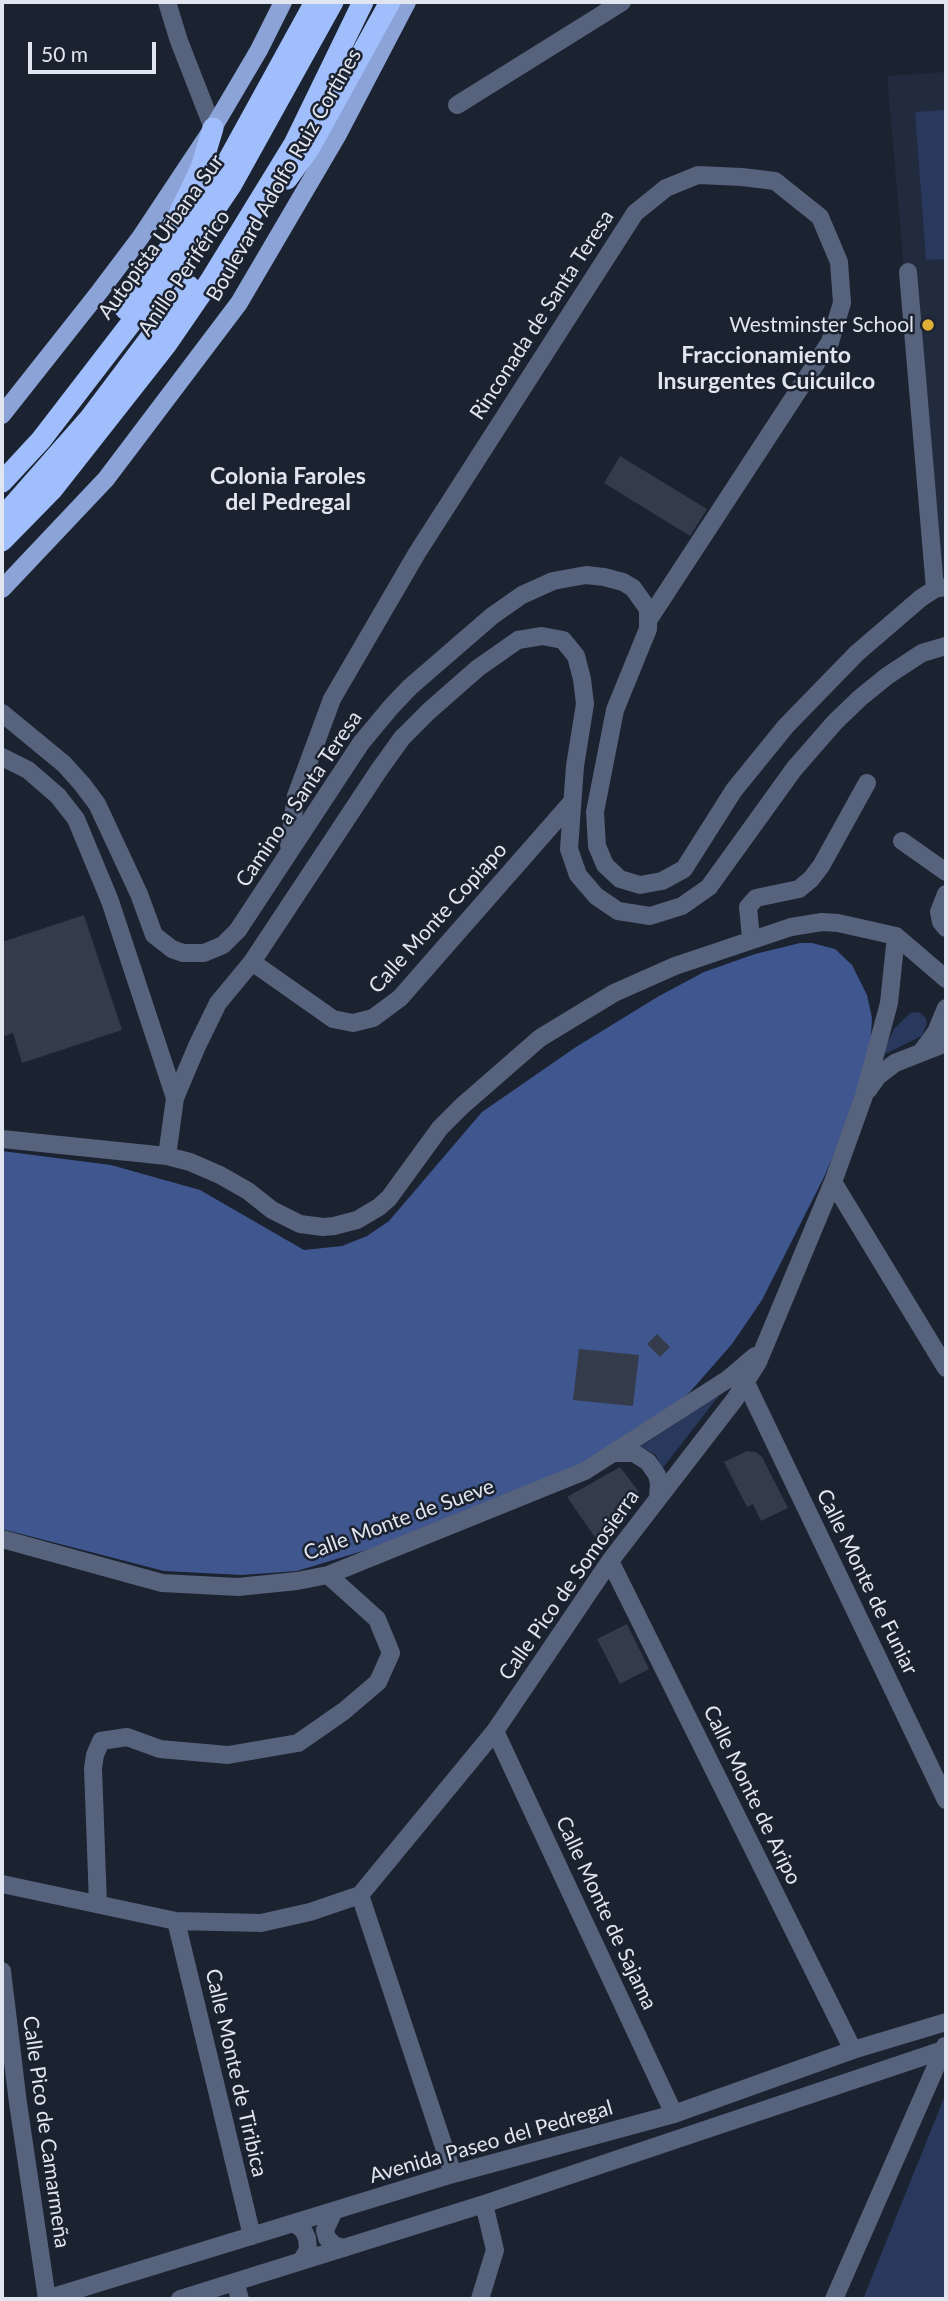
<!DOCTYPE html>
<html>
<head>
<meta charset="utf-8">
<style>
	body { margin:0 }
	#map { position:relative; width:948px; height:2301px; overflow:hidden; background:#1b2230; font-family:Lato,sans-serif }
	canvas { display:block }
	.frame { position:absolute; inset:0; border:4px solid #e1e5ef; pointer-events:none }
	.scale { position:absolute; left:28px; top:42px; width:128px; height:32px; box-sizing:border-box; border:4px solid #e1e5ef; border-top:0; padding-left:9px; font-size:21px; line-height:24px; white-space:nowrap; color:#e1e5ef; -webkit-text-stroke:5px #1b2230; paint-order:stroke }
</style>
</head>
<body>
<div id="map">
<canvas width="948" height="2301"></canvas>
<div class="frame"></div>
<div class="scale">50 m</div>
</div>
<script>
const context = document.querySelector('canvas').getContext('2d');
context.lineJoin = 'round';
function paint(path, color) {
  context.fillStyle = color;
  context.fill(path, 'evenodd');
}
function poly(rows) {
  const path = new Path2D();
  for (const r of rows) {
    path.moveTo(r[0], r[1]);
    for (let i = 2; i < r.length; i += 2) path.lineTo(r[i], r[i + 1]);
  }
  return path;
}
function strokePath(path, color, width, dash) {
  context.strokeStyle = color;
  context.lineWidth = width;
  context.lineCap = dash ? 'butt' : 'round';
  context.setLineDash(dash || []);
  context.stroke(path);
}
function write(font, color, halo, rows, align = 'center') {
  context.font = font + ' Lato,sans-serif';
  context.lineWidth = 5;
  context.setLineDash([]);
  context.textBaseline = 'middle';
  context.strokeStyle = halo;
  context.fillStyle = color;
  for (const [text, x, y, turn = 0] of rows) {
    context.save();
    context.translate(x, y);
    context.rotate((+turn || 0) * Math.PI / 180);
    context.textAlign = isNaN(turn) ? turn : align;
    if (halo) context.strokeText(text, 0, 0);
    context.fillText(text, 0, 0);
    context.restore();
  }
}
const built = poly([
	[946,72,946,573,931,577,887,76]
]);
const green = poly([
	[946,110,946,259,926,260,915,112],
	[919,1012,926,1018,927,1023,922,1036,881,1056,894,1029,910,1013],
	[721,1393,662,1469,656,1455,640,1447],
	[946,2093,946,2299,863,2299]
]);
const forest = poly([
	[800,943,812,943,835,949,852,965,867,995,872,1018,871,1036,859,1093,825,1175,762,1300,732,1344,690,1392,664,1415,582,1465,389,1543,297,1571,242,1575,164,1571,2,1529,2,1151,111,1165,200,1190,304,1250,342,1246,367,1236,389,1221,482,1112,576,1047,659,996,704,972,755,954]
]);
const building = poly([
	[620,456,707,509,690,536,604,483],
	[84,915,122,1030,22,1063,13,1033,2,1037,2,942],
	[657,1334,670,1347,660,1357,647,1344],
	[579,1349,639,1355,633,1406,573,1400],
	[747,1451,756,1452,762,1457,788,1508,761,1521,753,1504,747,1507,724,1462],
	[620,1467,639,1492,623,1504,629,1511,601,1546,567,1497],
	[627,1624,649,1669,620,1684,597,1639]
]);
const minor = poly([
	[167,2,179,41,213,128],
	[457,105,622,2],
	[908,272,935,589],
	[2,713,64,764,82,784,97,804,139,894,154,935,172,949,183,953,204,953,223,945,238,930,361,743,391,707,410,687,492,616,522,595,553,581,586,575,604,577,623,582,633,588,648,609,648,629,615,710,595,812,597,846,605,865,620,879,640,885,662,881,684,869,734,790,786,726,857,653,921,598,935,589,946,587],
	[2,757,28,770,58,796,76,819,110,901,175,1098],
	[902,841,946,872],
	[289,845,296,796,332,699,417,553,635,213,666,188,698,175,742,177,775,181,820,217,839,262,842,303,830,342,649,619],
	[946,894,939,912,941,922,946,928],
	[751,938,748,907,756,898,799,889,811,879,821,866,867,783],
	[252,962,333,1019,353,1023,373,1018,400,998,571,803],
	[922,1051,936,1032,946,1008],
	[868,1090,878,1076,895,1063,946,1043],
	[2,1139,167,1156,190,1162,220,1175,248,1191,272,1210,300,1224,323,1227,334,1226,357,1220,379,1207,389,1198,440,1128,462,1106,540,1038,614,993,675,966,791,927,822,922,838,923,896,936,946,979],
	[167,1156,175,1098,197,1046,218,1003,252,962,379,770,402,738,429,711,478,668,518,640,542,636,563,640,576,656,582,679,585,704,575,766,569,849,578,875,596,896,618,911,650,916,682,906,709,887,794,769,835,722,860,698,887,676,922,653,946,646],
	[833,1182,946,1368],
	[746,1383,946,1800],
	[613,1453,634,1453,648,1462,657,1475,659,1483,658,1499],
	[2,1539,162,1583,238,1587,297,1581,328,1575,585,1471,728,1379,755,1356],
	[610,1561,853,2050],
	[495,1731,674,2114],
	[2,1884,176,1921,261,1923,310,1912,360,1895,495,1731,610,1561,735,1399,758,1362,833,1182,864,1096,889,1003,896,936],
	[360,1895,453,2174],
	[98,1904,93,1768,95,1755,101,1741,127,1737,160,1749,228,1755,298,1743,344,1711,378,1682,391,1653,377,1619,328,1575],
	[176,1921,252,2236],
	[2,1971,18,2103,47,2299],
	[334,2211,325,2230,327,2238,334,2245,344,2248],
	[294,2223,303,2230,307,2238,308,2250,301,2261],
	[235,2282,240,2299],
	[46,2299,453,2174,674,2114,853,2050,946,2022],
	[180,2299,484,2204,943,2050],
	[480,2299,495,2250,484,2204],
	[834,2299,945,2046]
]);
const major = poly([
	[2,415,100,291,140,238,213,128,259,50,283,2],
	[2,589,106,479,239,303,337,136,407,2]
]);
const highway = poly([
	[287,179,309,149,390,2],
	[173,226,201,168,213,128],
	[125,309,210,193,315,2],
	[2,482,41,440,188,249,232,184,333,2],
	[2,518,89,419,189,286],
	[2,541,52,490,166,345,210,281,294,144,363,2]
]);
const markers = [
	[928,325,7,"#e0af34"]
];
const streetNames = [
	["Boulevard Adolfo Ruiz Cortines",284,175,-60],
	["Autopista Urbana Sur",161,237,-54],
	["Anillo Periférico",184,273,-56],
	["Rinconada de Santa Teresa",542,315,-57],
	["Camino a Santa Teresa",299,799,-56],
	["Calle Monte Copiapo",438,918,-48],
	["Calle Monte de Sueve",399,1520,-20],
	["Calle Monte de Funiar",867,1582,64],
	["Calle Pico de Somosierra",569,1585,-55],
	["Calle Monte de Aripo",752,1795,64],
	["Calle Monte de Sajama",606,1913,65],
	["Calle Monte de Tiribica",236,2073,77],
	["Calle Pico de Camarmeña",46,2132,82],
	["Avenida Paseo del Pedregal",491,2142,-16]
];
const poiNames = [
	["Westminster School",914,325]
];
const neighbourhoodNames = [
	["Fraccionamiento",766,356],
	["Insurgentes Cuicuilco",766,382],
	["Colonia Faroles",288,477],
	["del Pedregal",288,503]
];
paint(built, '#222a3e');
paint(green, '#29385d');
paint(forest, '#3f568e');
paint(building, '#343b4a');
strokePath(minor, '#57627c', 18);
strokePath(major, '#8ca3d7', 18);
strokePath(highway, '#a0bdfc', 21);
for (const [x, y, r, color] of markers) {
  const dot = new Path2D();
  dot.arc(x, y, r, 0, 2 * Math.PI);
  context.fillStyle = color;
  context.fill(dot);
  strokePath(dot, '#1b2230', 2.5);
}
write('21px', '#e1e5ef', '#1b2230', streetNames);
write('21px', '#e1e5ef', '#1b2230', poiNames, 'right');
write('bold 23px', '#e1e5ef', '#1b2230', neighbourhoodNames);
</script>
</body>
</html>
